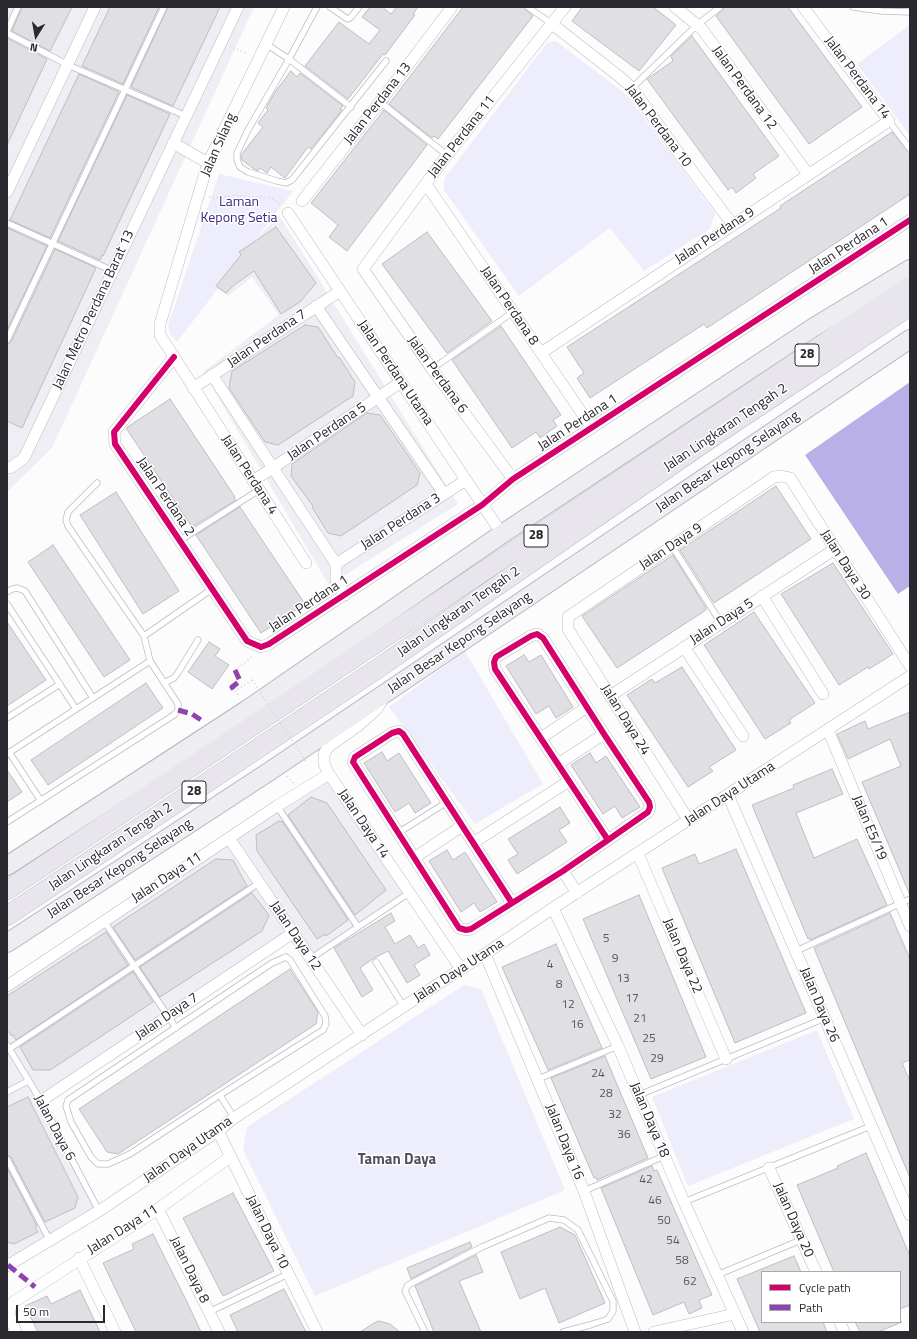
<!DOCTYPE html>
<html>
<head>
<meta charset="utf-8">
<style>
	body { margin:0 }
	#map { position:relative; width:917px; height:1339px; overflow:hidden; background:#fcfcfd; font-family:"Titillium Web",sans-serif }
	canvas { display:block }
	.frame { position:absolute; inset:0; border:8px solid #29292f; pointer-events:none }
	.legend { position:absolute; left:761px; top:1271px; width:140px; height:52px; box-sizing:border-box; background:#fff; border:1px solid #a9a9ac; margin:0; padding:5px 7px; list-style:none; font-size:12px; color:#29292f }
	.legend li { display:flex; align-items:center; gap:8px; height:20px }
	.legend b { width:20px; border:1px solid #a9a9ac }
	.north { position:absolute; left:16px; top:16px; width:40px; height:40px; -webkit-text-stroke:3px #fff; paint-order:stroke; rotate:191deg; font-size:11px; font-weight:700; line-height:16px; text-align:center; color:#29292f }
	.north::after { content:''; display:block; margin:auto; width:14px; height:18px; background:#29292f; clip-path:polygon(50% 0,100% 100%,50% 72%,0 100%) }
	.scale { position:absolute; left:16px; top:1305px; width:89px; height:18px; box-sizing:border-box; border:2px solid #29292f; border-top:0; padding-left:5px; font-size:12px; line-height:14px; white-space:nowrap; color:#29292f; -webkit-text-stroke:3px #fff; paint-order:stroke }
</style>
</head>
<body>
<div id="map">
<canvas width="917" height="1339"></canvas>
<div class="frame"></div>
<ul class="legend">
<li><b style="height:5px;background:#d6006c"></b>Cycle path</li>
<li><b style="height:5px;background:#8e44ad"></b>Path</li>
</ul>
<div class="north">N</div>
<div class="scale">50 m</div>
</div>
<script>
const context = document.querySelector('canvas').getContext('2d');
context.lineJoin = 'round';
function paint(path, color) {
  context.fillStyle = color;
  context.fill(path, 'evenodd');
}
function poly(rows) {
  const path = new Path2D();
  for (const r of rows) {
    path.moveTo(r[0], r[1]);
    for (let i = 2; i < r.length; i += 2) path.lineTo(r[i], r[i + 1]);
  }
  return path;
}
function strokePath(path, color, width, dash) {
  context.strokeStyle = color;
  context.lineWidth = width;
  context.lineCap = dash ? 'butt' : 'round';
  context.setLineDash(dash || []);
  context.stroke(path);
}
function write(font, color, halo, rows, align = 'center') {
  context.font = font + ' "Titillium Web",sans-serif';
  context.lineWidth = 3;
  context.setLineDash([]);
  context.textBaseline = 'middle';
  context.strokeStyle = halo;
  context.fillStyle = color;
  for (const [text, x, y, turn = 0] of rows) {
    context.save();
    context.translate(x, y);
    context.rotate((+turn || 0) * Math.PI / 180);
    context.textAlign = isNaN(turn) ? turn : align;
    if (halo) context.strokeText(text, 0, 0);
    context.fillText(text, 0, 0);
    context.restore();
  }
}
const built = poly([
	[7,7,254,7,52,448,7,492],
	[279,215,458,504,329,585,203,372,279,315,252,277,228,296,213,285],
	[328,780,403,893,312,953,293,926,37,1097,94,1209,7,1260,7,992,227,844]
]);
const green = poly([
	[910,25,910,136,857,64],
	[556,41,628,96,715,213,710,229,644,271,610,228,519,296,444,190,444,179,547,43],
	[219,174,293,191,177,342,170,334,168,325],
	[465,651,543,784,475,824,389,707],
	[464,985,481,989,565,1190,315,1296,243,1150,247,1127],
	[817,1030,854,1119,688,1186,652,1097]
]);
const water = poly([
	[910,382,910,586,898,594,805,455]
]);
const building = poly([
	[22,7,72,7,50,51,12,31,22,7],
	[110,7,159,7,123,84,82,66,110,7],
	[168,7,220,7,173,106,131,87,168,7],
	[370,7,382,7,391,14,397,7,418,7,413,14,415,15,385,55,383,54,348,99,305,66,339,22,369,44,380,30,362,17,370,7],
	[463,7,524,7,526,10,533,16,438,139,434,136,432,138,389,104,463,7],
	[582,7,653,7,676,25,639,71,572,21,582,7],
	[724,7,788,7,862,107,809,144,716,16,723,10,724,7],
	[692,36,779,156,753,174,756,178,736,193,732,187,728,190,647,79,673,61,671,56,692,36],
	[7,38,47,59,7,145,7,38],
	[291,71,297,77,300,73,343,106,340,109,342,110,311,149,308,147,285,178,271,167,267,173,260,168,258,171,254,169,242,160,241,155,263,127,258,123,268,110,266,108,275,92,291,71],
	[79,74,119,92,50,238,10,220,79,74],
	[127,95,170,114,103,256,102,255,100,260,58,241,127,95],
	[384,110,427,145,347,251,329,237,338,225,311,203,384,110],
	[892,132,910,154,910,194,707,328,704,324,590,398,577,378,584,373,567,347,764,219,781,208,780,206,892,132],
	[276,227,316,283,300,302,281,314,254,271,234,285,226,293,216,286,241,255,239,252,276,227],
	[7,228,47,246,7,330,7,228],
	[427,232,492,321,447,353,382,264,427,232],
	[55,249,96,268,22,428,7,421,7,344,11,342,55,249],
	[305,325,318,327,338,358,339,357,355,382,353,396,278,445,265,442,229,388,232,371,305,325],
	[501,326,561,415,553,420,557,426,540,438,536,432,512,448,452,360,501,326],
	[170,399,235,497,234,498,236,500,192,527,126,428,170,399],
	[367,413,380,415,403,448,420,473,417,485,341,536,328,533,312,507,313,506,291,476,292,464,367,413],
	[776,486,811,539,714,603,680,550,776,486],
	[116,492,179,591,143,614,80,515,116,492],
	[240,507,305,604,261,633,196,535,240,507],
	[53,545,130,660,104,677,28,562,53,545],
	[673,555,706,608,706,610,617,668,582,616,673,555],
	[833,563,893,654,869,669,868,667,839,685,781,594,833,563],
	[754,612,815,703,789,720,791,723,765,739,704,645,754,612],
	[7,622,46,680,7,706,7,622],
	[209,642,220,649,215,656,229,665,212,689,188,672,209,642],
	[524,655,529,662,541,655,573,707,556,718,549,706,536,714,506,666,524,655],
	[682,667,736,750,709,767,713,771,688,787,627,695,652,679,655,683,682,667],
	[146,683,163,708,48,785,31,760,146,683],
	[910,712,910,895,862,782,901,766,890,739,848,759,837,734,865,721,868,729,910,712],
	[382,752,387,761,399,753,431,803,415,813,409,803,395,812,364,763,382,752],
	[590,753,596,763,606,756,640,807,622,818,615,806,603,814,571,765,590,753],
	[832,769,843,794,796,813,814,858,857,839,887,905,810,940,810,938,808,939,752,805,794,788,793,785,832,769],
	[7,770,22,792,7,802,7,770],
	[311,797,327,803,386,890,355,915,288,815,311,797],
	[560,807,570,823,559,830,567,842,517,874,508,860,518,854,508,839,560,807],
	[279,821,280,822,282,821,348,920,326,936,325,934,317,939,257,851,256,835,279,821],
	[736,849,806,1013,735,1043,662,868,695,854,699,864,736,849],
	[447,850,453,860,465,852,497,902,480,912,474,903,461,912,429,861,447,850],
	[216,859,233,860,247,886,135,960,113,927,216,859],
	[252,893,269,915,262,931,160,997,140,967,252,893],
	[639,895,706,1057,651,1079,583,919,639,895],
	[391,913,395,921,385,927,395,944,410,935,418,948,424,944,430,955,414,965,420,975,407,983,388,951,374,958,360,968,373,990,362,997,334,948,391,913],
	[890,913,910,959,910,1060,902,1063,910,1081,910,1178,814,948,890,913],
	[106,932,128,965,16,1040,13,1035,12,1036,7,1030,7,996,106,932],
	[556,944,602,1048,548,1070,502,967,556,944],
	[290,969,318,1012,316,1024,118,1154,107,1152,79,1109,290,969],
	[133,972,153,1002,50,1070,33,1070,20,1047,133,972],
	[605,1056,648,1158,597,1180,596,1177,594,1178,551,1078,605,1056],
	[28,1097,78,1197,75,1208,45,1222,11,1157,7,1155,7,1107,28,1097],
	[866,1153,910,1256,910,1305,900,1309,900,1272,834,1272,797,1185,838,1168,837,1166,866,1153],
	[652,1166,654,1171,657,1170,712,1295,699,1300,702,1308,689,1314,684,1302,653,1315,601,1188,652,1166],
	[7,1168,37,1226,35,1227,38,1232,14,1244,7,1242,7,1168],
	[233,1193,274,1271,223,1296,183,1218,233,1193],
	[560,1227,575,1235,605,1303,559,1323,545,1288,520,1299,501,1252,560,1227],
	[153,1234,187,1302,201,1332,136,1332,103,1263,134,1249,132,1244,153,1234],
	[470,1242,472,1247,411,1279,407,1268,470,1242],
	[476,1255,483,1272,459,1281,481,1332,434,1332,415,1286,476,1255],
	[794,1256,801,1272,762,1272,762,1322,823,1322,827,1332,760,1332,737,1279,794,1256],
	[284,1289,306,1332,238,1332,230,1315,284,1289],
	[80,1290,100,1332,38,1332,25,1306,47,1296,51,1304,80,1290],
	[379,1321,390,1324,400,1332,360,1332,374,1323,379,1321],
	[855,1322,902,1322,878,1332,860,1332,855,1322]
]);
const path = poly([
	[230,46,248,54],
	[209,197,215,198,236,195,251,197,264,197,273,199,280,205],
	[235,670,253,656],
	[238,695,235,691,252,680],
	[287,776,293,783]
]);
const service = poly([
	[317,7,289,59,248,130,237,153,237,160,240,167,248,172,277,181,286,183,292,180,386,61],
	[330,7,346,18,348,19,351,17,359,7],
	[528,7,552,24],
	[853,7,881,11,910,12],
	[7,31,18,7],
	[7,33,68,65,186,116],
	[266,44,289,59,351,107],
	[632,88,697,25,720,7],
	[380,102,447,155],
	[889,121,910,149],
	[7,223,113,271],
	[7,340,164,7],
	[432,369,513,312],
	[179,541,259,490],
	[672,546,721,623],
	[7,592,12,589,17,588,25,591,93,698],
	[7,604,76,709],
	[144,636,212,589],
	[164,683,174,678,179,671,198,640],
	[7,718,60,684],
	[9,752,41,801],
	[7,754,150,661],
	[277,806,358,927],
	[7,822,174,715,178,710,178,704,150,661,144,636,68,526,66,520,68,512,97,483],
	[398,833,447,802],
	[104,921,176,1028],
	[796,951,910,899],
	[286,957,290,960,325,1016,326,1024,323,1030,220,1095,130,1154,108,1164,98,1164,91,1157,71,1122,66,1106,68,1100,272,963,286,957],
	[310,959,409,893],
	[376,962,404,1007],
	[7,1045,41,1101,99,1211],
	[9,1049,259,883],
	[538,1079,618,1046],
	[7,1092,28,1081],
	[220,1095,234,1118],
	[639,1095,825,1018],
	[7,1159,50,1241],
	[584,1191,664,1156],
	[684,1202,871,1126],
	[717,1275,801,1240],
	[209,1312,288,1274],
	[425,1332,405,1291,408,1285,482,1247,549,1218,564,1220,578,1230,613,1301,613,1311,608,1319,590,1325,563,1332]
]);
const minor = poly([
	[284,7,208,163,160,324,160,335,306,563],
	[675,7,702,29,808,174],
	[552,24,620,77,632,88,680,155,733,225],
	[173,143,208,163],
	[426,184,592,428],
	[7,192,95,7],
	[302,201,380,102,452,7],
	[288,213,502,534],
	[316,306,444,494],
	[541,353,889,121,803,7],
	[174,357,114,432,115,444,247,641,261,647,269,644,482,505,513,479,910,220],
	[212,375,336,564,336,580,345,595],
	[193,388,340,291],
	[7,468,12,467,24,458,238,7],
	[513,479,432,369,363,269,447,155,565,7],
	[253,481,401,382],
	[336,564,466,480],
	[762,596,823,694],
	[684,647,743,736],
	[610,696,835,549],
	[383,699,376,710,359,725,328,747,324,754,324,764,329,774,461,969],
	[828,730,910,926],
	[541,738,587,707],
	[558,764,604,734],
	[728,795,910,1215],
	[689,821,568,629,568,617,774,477,781,476,790,478,910,666],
	[229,838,362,1035],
	[473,843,569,781],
	[638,854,726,1059],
	[414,858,462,826],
	[563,871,577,893],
	[512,903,403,734,399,731,392,733,355,757,353,762,459,928,466,930,471,929,563,871,608,840,648,812,650,807,649,802,604,734,543,638,537,634,531,636,496,657,494,662,495,669,608,840],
	[553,908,618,1046,684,1202,743,1332],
	[485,954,584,1191,635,1332],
	[7,986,277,806,329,774],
	[41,1101,293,933],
	[218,1131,317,1332],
	[769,1168,816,1272],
	[158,1209,219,1332],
	[79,1258,115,1332],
	[7,1266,99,1211,218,1131,234,1118,461,969,485,954,553,908,910,676],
	[840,1322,844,1332],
	[16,1332,9,1314,11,1305,15,1301,158,1209,230,1157],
	[654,1332,735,1314]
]);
const primary = poly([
	[7,866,248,709,502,534,814,327,910,269],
	[7,943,270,771,910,339]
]);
const trunk = poly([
	[7,890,910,286],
	[7,916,380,667,711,438,910,306]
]);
const pathBridge = poly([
	[252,680,307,763]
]);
const quiet = poly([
	[235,670,240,681,232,687,235,691],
	[178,710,192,714,201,720],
	[8,1265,35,1287]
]);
const cycleway = poly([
	[174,357,114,432,115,444,247,641,261,647,269,644,482,505,513,479,910,220],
	[512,903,403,734,399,731,392,733,355,757,353,762,459,928,466,930,471,929,563,871,608,840,648,812,650,807,649,802,604,734,543,638,537,634,531,636,496,657,494,662,495,669,608,840]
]);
const numberNames = [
	["5",606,939],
	["9",615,959],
	["4",550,965],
	["13",623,979],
	["8",559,985],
	["17",632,999],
	["12",568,1005],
	["21",640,1019],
	["16",577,1025],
	["25",649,1039],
	["29",657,1059],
	["24",598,1074],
	["28",606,1094],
	["32",615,1115],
	["36",624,1135],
	["42",646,1180],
	["46",655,1201],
	["50",664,1221],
	["54",673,1241],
	["58",682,1261],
	["62",690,1282]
];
const shields = [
	[807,355,24],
	[536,536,24],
	[194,792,24]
];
const shieldNames = [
	["28",807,355],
	["28",536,536],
	["28",194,792]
];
const streetNames = [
	["Jalan Perdana 14",857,78,53],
	["Jalan Perdana 12",744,88,54],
	["Jalan Perdana 13",378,104,-52],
	["Jalan Perdana 10",658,126,53],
	["Jalan Perdana 11",462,137,-52],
	["Jalan Silang",219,145,-66],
	["Jalan Perdana 9",715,236,-33],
	["Jalan Perdana 1",849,246,-33],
	["Jalan Perdana 8",509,306,56],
	["Jalan Metro Perdana Barat 13",94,310,-65],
	["Jalan Perdana 7",267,339,-34],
	["Jalan Perdana Utama",395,373,56],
	["Jalan Perdana 6",437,375,54],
	["Jalan Perdana 1",578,423,-33],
	["Jalan Lingkaran Tengah 2",726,428,-34],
	["Jalan Perdana 5",327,432,-34],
	["Jalan Besar Kepong Selayang",728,462,-34],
	["Jalan Perdana 4",249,475,57],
	["Jalan Perdana 2",165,497,56],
	["Jalan Perdana 3",401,522,-33],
	["Jalan Daya 9",671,547,-34],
	["Jalan Daya 30",845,565,57],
	["Jalan Perdana 1",309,604,-33],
	["Jalan Lingkaran Tengah 2",459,612,-35],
	["Jalan Daya 5",722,622,-33],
	["Jalan Besar Kepong Selayang",460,643,-34],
	["Jalan Daya 24",625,720,58],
	["Jalan Daya Utama",730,794,-33],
	["Jalan Daya 14",363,824,56],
	["Jalan E5/19",869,828,67],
	["Jalan Lingkaran Tengah 2",111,847,-34],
	["Jalan Besar Kepong Selayang",120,869,-33],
	["Jalan Daya 11",167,878,-33],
	["Jalan Daya 12",295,936,56],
	["Jalan Daya 22",682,956,67],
	["Jalan Daya Utama",459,971,-33],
	["Jalan Daya 26",819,1005,67],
	["Jalan Daya 7",167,1017,-34],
	["Jalan Daya 18",649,1120,67],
	["Jalan Daya 6",54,1128,62],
	["Jalan Daya 16",564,1142,68],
	["Jalan Daya Utama",188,1150,-35],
	["Jalan Daya 20",793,1220,66],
	["Jalan Daya 11",123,1230,-32],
	["Jalan Daya 10",267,1232,64],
	["Jalan Daya 8",189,1270,64]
];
const parkNames = [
	["Laman",239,203],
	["Kepong Setia",239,219]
];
const neighbourhoodNames = [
	["Taman Daya",397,1160]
];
paint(built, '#eeeef4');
paint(green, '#eeedfb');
paint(water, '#bab0e8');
paint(building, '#e0dfe3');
strokePath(building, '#bebdc0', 1);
strokePath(service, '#bdbdc0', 7);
strokePath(minor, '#bdbdc0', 12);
strokePath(primary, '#b6b4be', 20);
strokePath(trunk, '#b6b4be', 20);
strokePath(path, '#d7d7d8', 2, [1, 3]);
strokePath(service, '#fff', 5.5);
strokePath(minor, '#fff', 11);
strokePath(primary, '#eeedf1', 18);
strokePath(trunk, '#e8e6ec', 19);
strokePath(pathBridge, '#d7d7d8', 2, [1, 3]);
strokePath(quiet, '#8e44ad', 5, [10, 5]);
strokePath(cycleway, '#d6006c', 6);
write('12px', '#57565c', null, numberNames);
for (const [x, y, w] of shields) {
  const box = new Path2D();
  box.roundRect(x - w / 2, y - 11, w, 22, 3);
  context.fillStyle = '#fff';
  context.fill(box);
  strokePath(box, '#29292f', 1);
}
write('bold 13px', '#29292f', null, shieldNames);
write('14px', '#29292f', '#fff', streetNames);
write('14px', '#412682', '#fff', parkNames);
write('bold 15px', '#52505e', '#fff', neighbourhoodNames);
</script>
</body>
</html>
